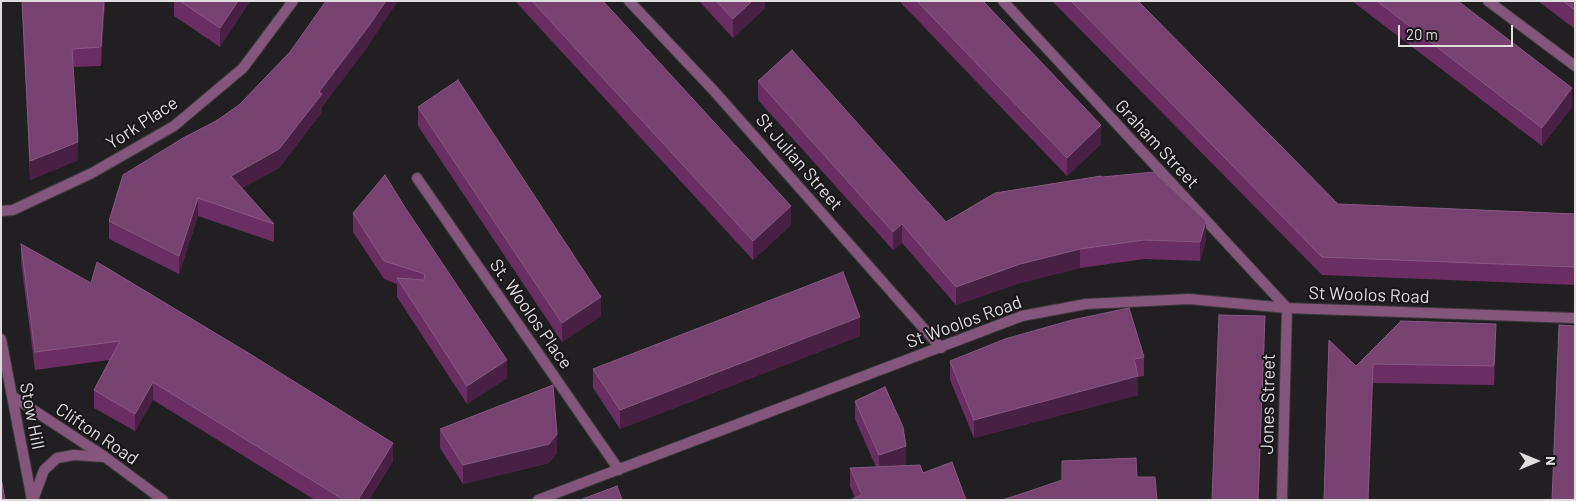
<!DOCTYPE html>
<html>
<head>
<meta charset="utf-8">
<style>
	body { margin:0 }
	#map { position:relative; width:1576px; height:501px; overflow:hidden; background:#211f21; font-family:Barlow,sans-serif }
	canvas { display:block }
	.frame { position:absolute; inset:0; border:2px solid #dfddde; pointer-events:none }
	.north { position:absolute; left:1511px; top:436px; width:50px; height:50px; -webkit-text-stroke:4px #181618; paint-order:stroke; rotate:90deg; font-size:14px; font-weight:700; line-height:20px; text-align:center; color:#dfddde }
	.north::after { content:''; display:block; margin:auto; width:18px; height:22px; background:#dfddde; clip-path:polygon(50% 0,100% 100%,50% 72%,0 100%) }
	.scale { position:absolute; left:1398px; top:25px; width:115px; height:22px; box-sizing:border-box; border:2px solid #dfddde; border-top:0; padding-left:6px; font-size:15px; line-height:18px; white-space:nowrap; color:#dfddde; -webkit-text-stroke:4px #181618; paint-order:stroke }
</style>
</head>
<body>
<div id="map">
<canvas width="1576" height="501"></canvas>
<div class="frame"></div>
<div class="north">N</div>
<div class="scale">20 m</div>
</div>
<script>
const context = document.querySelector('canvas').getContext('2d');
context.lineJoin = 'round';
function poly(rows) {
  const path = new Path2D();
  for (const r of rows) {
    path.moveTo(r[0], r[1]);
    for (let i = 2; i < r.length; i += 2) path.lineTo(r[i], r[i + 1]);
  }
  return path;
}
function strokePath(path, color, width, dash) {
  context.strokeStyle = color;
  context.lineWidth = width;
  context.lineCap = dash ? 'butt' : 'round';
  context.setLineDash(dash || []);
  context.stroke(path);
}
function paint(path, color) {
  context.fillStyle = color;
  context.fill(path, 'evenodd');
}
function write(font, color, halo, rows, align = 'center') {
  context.font = font + ' Barlow,sans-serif';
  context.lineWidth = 4;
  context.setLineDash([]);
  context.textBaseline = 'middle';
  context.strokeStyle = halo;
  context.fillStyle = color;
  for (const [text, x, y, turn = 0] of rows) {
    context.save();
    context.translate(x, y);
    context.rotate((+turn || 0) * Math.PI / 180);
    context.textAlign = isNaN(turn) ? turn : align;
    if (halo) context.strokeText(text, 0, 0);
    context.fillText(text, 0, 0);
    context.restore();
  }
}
const minor = poly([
	[629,1,715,92,941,348],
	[1003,1,1287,308,1282,500],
	[1488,1,1575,66],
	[417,178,619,470],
	[1,211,13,210,92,173,174,126,243,68,293,1],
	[33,500,44,470,57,458,74,455,105,457],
	[538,500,1022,316,1086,304,1189,299,1287,308,1575,318]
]);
const tertiary = poly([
	[1,339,32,500],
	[12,396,105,457,163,500]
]);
const wall = poly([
	[22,1,105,1,101,66,73,67,78,160,30,180],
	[174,1,250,1,220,47,174,16],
	[515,1,603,1,791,225,753,260],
	[699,1,765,1,765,8,733,38],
	[901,1,983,1,1101,144,1067,176,901,3],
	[1052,1,1138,1,1338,204,1575,214,1575,285,1322,275],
	[1352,1,1458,1,1572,107,1542,146],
	[1538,1,1575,1,1575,29],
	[368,46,322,107,322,112,279,168,242,188,274,224,274,242,198,216,179,274,109,239,109,221,216,121,239,105,290,52],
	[758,81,946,222,1102,177,1206,240,1200,261,1144,259,1080,268,1020,283,956,305,902,243,893,250,758,100],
	[418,107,601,316,562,342,418,126],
	[385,175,507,378,467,404,397,297,397,284,384,279,353,232,353,213],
	[21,244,393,461,369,500,315,500,153,400,135,431,94,408,94,390,109,360,35,370,21,262],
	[860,336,620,429,593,388,593,369],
	[1496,343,1494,385,1373,383,1356,366],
	[1144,357,1144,376,1138,377,1138,395,974,438,950,380,950,361],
	[855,401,906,465,903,466,923,473,855,498,850,486,850,468,876,467,855,419],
	[440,429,557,453,549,463,463,484,440,448]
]);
const shadedWall = poly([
	[104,1,105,1,101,66,101,47],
	[238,1,250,1,220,47,220,28],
	[386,1,398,1,368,46,322,107,322,112,279,168,231,194,231,176,319,92],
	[752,1,765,1,765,8,733,38,733,19],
	[1572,88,1572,107,1542,146,1542,128],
	[1101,125,1101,144,1067,176,1067,158],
	[78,142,78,160,30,180,30,161],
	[198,198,198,216,179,274,179,256],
	[791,206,791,225,753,260,753,241],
	[1206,221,1206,240,1200,261,1200,242],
	[902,224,902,243,893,250,893,232],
	[1080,249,1080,268,1020,283,956,305,956,287,1020,264],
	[601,297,601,316,562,342,562,323],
	[1265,316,1265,335,1258,500],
	[860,317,860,336,620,429,620,410],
	[1496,324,1496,343,1494,385,1494,366],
	[507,360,507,378,467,404,467,386],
	[1373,364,1373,383,1369,500,1368,500],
	[1138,376,1138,395,974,438,974,420],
	[153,382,153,400,135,431,135,414],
	[557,434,557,453,549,463,463,484,463,465],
	[393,443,393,461,369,500,358,500],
	[906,446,906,465,879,473,879,455]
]);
const building = poly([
	[22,1,104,1,101,47,72,49,78,142,30,161,22,1],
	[180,1,238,1,220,28,180,1],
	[326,1,386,1,368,27,319,92,322,94,279,149,231,176,274,224,198,198,179,256,109,221,123,175,183,138,216,121,239,105,290,52,326,1],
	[532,1,603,1,791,206,753,241,532,1],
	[716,1,752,1,733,19,716,1],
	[917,1,983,1,1101,125,1067,158,917,1],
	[1071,1,1138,1,1338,204,1575,214,1575,267,1322,257,1071,1],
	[1377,1,1458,1,1572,88,1542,128,1377,1],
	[1563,1,1575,1,1575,10,1563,1],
	[792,50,946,222,995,193,1101,176,1102,177,1154,172,1206,221,1200,242,1144,240,1080,249,1020,264,956,287,902,224,893,232,758,81,792,50],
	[458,80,601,297,562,323,418,107,458,80],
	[385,175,406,209,507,360,467,386,397,278,424,280,425,274,384,261,353,213,385,175],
	[21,244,91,283,97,262,250,354,393,443,358,500,344,500,153,382,135,414,94,390,120,341,35,352,21,244],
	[843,272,860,317,620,410,593,369,843,272],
	[1129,308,1144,357,1134,359,1138,376,974,420,950,361,1005,339,1072,320,1129,308],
	[1219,315,1265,316,1258,500,1212,500,1219,315],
	[1401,321,1496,324,1494,366,1373,364,1368,500,1324,500,1329,340,1356,366,1401,321],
	[1559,325,1575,326,1575,500,1552,500,1559,325],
	[553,385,557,434,549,444,463,465,440,429,553,385],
	[885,387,903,427,906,446,879,455,855,401,885,387],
	[1136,458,1137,477,1155,477,1157,500,1002,500,1024,493,1062,480,1062,461,1136,458],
	[952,462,966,500,850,500,862,495,850,468,920,465,923,473,952,462],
	[1,477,5,500,1,500,1,477],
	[617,486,622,500,580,500,617,486]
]);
const streetNames = [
	["York Place",142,123,-33],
	["Graham Street",1157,144,47],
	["St Julian Street",799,162,49],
	["St Woolos Road",1369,295,2],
	["St. Woolos Place",531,314,55],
	["St Woolos Road",964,322,-20],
	["Jones Street",1268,404,-89],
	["Stow Hill",32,416,79],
	["Clifton Road",97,434,34]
];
strokePath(minor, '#3c3a3b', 12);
strokePath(tertiary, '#3c3a3b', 12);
strokePath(minor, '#84567c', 10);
strokePath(tertiary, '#84567c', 10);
paint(wall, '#6b2e63');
paint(shadedWall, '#482043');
paint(building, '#774170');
strokePath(building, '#885982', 1);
write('18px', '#dfddde', '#181618', streetNames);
</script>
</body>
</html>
